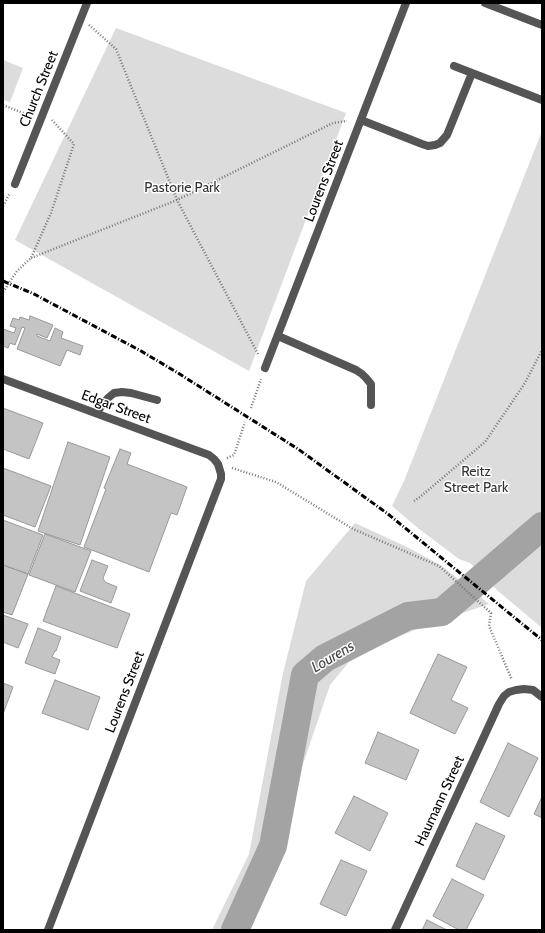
<!DOCTYPE html>
<html>
<head>
<meta charset="utf-8">
<style>
	body { margin:0 }
	#map { position:relative; width:545px; height:933px; overflow:hidden; background:#fff; font-family:Cabin,sans-serif }
	canvas { display:block }
	.frame { position:absolute; inset:0; border:4px solid #000; pointer-events:none }
</style>
</head>
<body>
<div id="map">
<canvas width="545" height="933"></canvas>
<div class="frame"></div>
</div>
<script>
const context = document.querySelector('canvas').getContext('2d');
context.lineJoin = 'round';
function paint(path, color) {
  context.fillStyle = color;
  context.fill(path, 'evenodd');
}
function poly(rows) {
  const path = new Path2D();
  for (const r of rows) {
    path.moveTo(r[0], r[1]);
    for (let i = 2; i < r.length; i += 2) path.lineTo(r[i], r[i + 1]);
  }
  return path;
}
function strokePath(path, color, width, dash) {
  context.strokeStyle = color;
  context.lineWidth = width;
  context.lineCap = dash ? 'butt' : 'round';
  context.setLineDash(dash || []);
  context.stroke(path);
}
function write(font, color, halo, rows, align = 'center') {
  context.font = font + ' Cabin,sans-serif';
  context.lineWidth = 3;
  context.setLineDash([]);
  context.textBaseline = 'middle';
  context.strokeStyle = halo;
  context.fillStyle = color;
  for (const [text, x, y, turn = 0] of rows) {
    context.save();
    context.translate(x, y);
    context.rotate((+turn || 0) * Math.PI / 180);
    context.textAlign = isNaN(turn) ? turn : align;
    if (halo) context.strokeText(text, 0, 0);
    context.fillText(text, 0, 0);
    context.restore();
  }
}
const green = poly([
	[116,28,346,113,249,371,15,240],
	[3,60,23,68,10,102,3,100],
	[542,131,542,628,498,591,470,563,459,559,419,529,392,506,404,481],
	[355,523,407,547,442,566,489,604,425,626,385,642,349,662,330,685,303,764,289,829,277,862,244,930,212,930,249,854,283,673,306,581]
]);
const river = poly([
	[235,930,273,846,305,675,325,658,408,616,442,612,542,526]
]);
const building = poly([
	[30,316,53,325,47,338,37,334,37,336,50,341,55,328,63,332,61,338,83,346,80,355,67,350,60,366,17,349,25,328,22,327,15,345,10,343,8,348,3,346,3,329,14,333,16,328,10,326,13,318,19,320,20,317,29,320,30,316],
	[3,408,43,423,29,459,3,449,3,408],
	[68,442,110,457,80,545,38,531,68,442],
	[120,449,131,453,127,464,187,487,177,515,171,513,149,572,84,547,106,489,104,488,120,449],
	[3,468,51,486,35,527,3,515,3,468],
	[3,520,43,535,28,574,3,565,3,520],
	[45,534,91,551,75,592,29,575,45,534],
	[92,560,108,566,103,578,105,582,117,587,111,603,80,591,92,560],
	[3,565,28,574,12,615,3,612,3,565],
	[56,586,130,614,117,648,43,621,56,586],
	[3,615,28,624,18,648,3,642,3,615],
	[38,628,61,637,56,651,55,651,52,657,60,660,55,674,25,663,38,628],
	[438,654,467,667,451,700,468,708,455,734,410,713,438,654],
	[55,680,100,697,88,730,42,713,55,680],
	[3,683,13,687,3,714,3,683],
	[378,732,419,750,406,780,365,763,378,732],
	[508,743,538,758,509,817,480,802,508,743],
	[354,796,388,813,370,851,335,833,354,796],
	[542,797,542,818,534,814,542,797],
	[476,823,505,836,484,880,456,866,476,823],
	[341,860,367,871,346,916,320,904,341,860],
	[452,879,484,895,466,930,459,930,433,916,452,879],
	[427,920,447,930,422,930,427,920]
]);
const path = poly([
	[89,25,116,49,177,200,258,354],
	[3,105,31,116],
	[3,206,10,193],
	[31,258,177,200,333,123,347,121],
	[3,292,17,271,31,258,51,213,74,144,52,120],
	[251,408,261,379],
	[227,458,234,455,245,422],
	[232,468,276,482,353,529,439,566,491,613,489,626,512,680],
	[414,501,420,497,485,442,525,383,542,350]
]);
const service = poly([
	[454,66,472,73],
	[361,120,422,144,428,146,435,145,440,143,447,135,472,73,542,100],
	[278,336,356,370,362,374,366,378,371,384,371,405],
	[96,413,108,398,114,393,122,392,131,393,157,400]
]);
const minor = poly([
	[485,3,542,25],
	[15,184,87,3],
	[265,368,406,3],
	[3,379,209,455,214,459,218,464,221,474,221,479,48,930],
	[395,930,499,704,504,696,509,692,516,690,524,689,533,690,542,697]
]);
const rail = poly([
	[3,281,34,294,141,351,178,373,298,449,388,514,542,640]
]);
const streetNames = [
	["Church Street",39,89,-68],
	["Lourens Street",324,181,-69],
	["Edgar Street",116,407,20],
	["Lourens Street",125,692,-69],
	["Haumann Street",440,801,-65]
];
const parkNames = [
	["Pastorie Park",182,188],
	["Reitz",476,472],
	["Street Park",476,488]
];
const waterNames = [
	["Lourens",333,657,-31]
];
paint(green, '#dcdcdc');
strokePath(river, '#a3a3a3', 28);
paint(building, '#c4c4c4');
strokePath(building, '#999', 1);
strokePath(path, '#777', 2.5, [1, 2]);
strokePath(service, '#555', 8);
strokePath(minor, '#555', 8);
strokePath(rail, '#000', 3, [6, 2, 1, 2]);
write('14px', '#000', '#fff', streetNames);
write('14px', '#333', '#fff', parkNames);
write('italic 15px', '#444', '#fff', waterNames);
</script>
</body>
</html>
